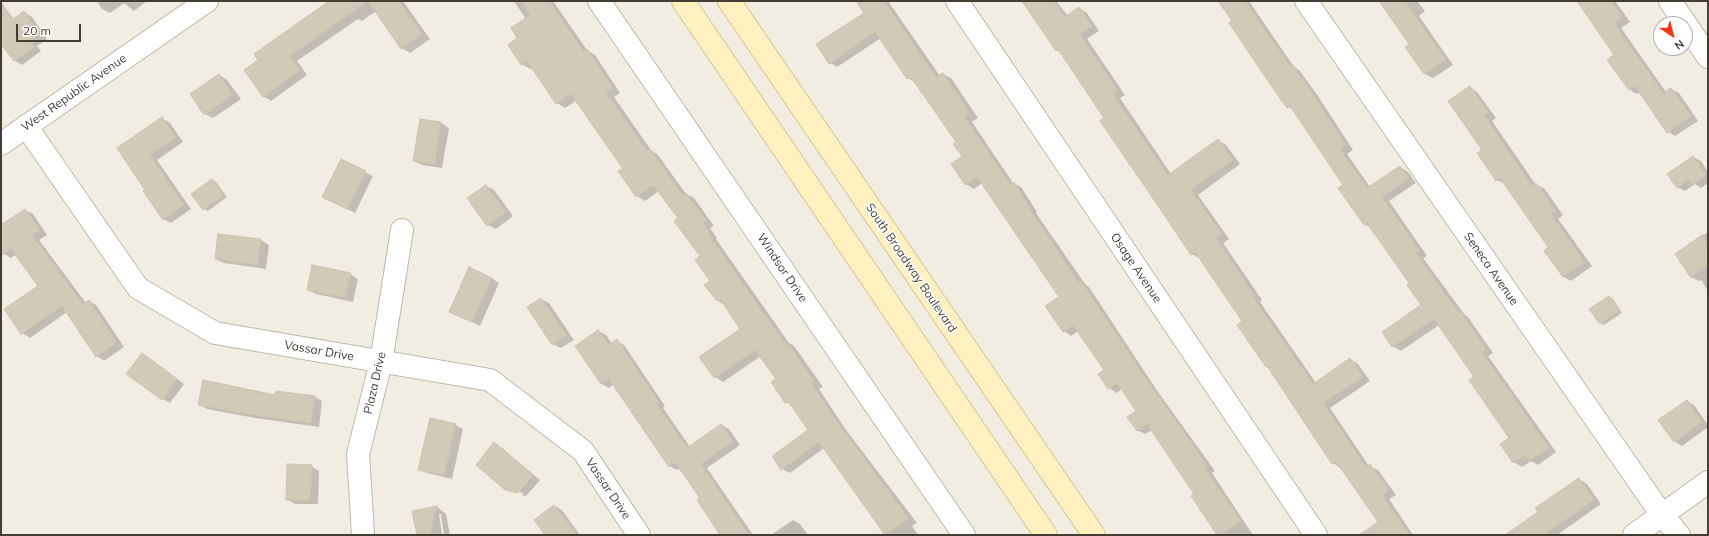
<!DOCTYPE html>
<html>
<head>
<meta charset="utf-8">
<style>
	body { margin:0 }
	#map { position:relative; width:1709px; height:536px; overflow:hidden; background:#f2ede3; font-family:Mulish,sans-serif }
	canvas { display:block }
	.frame { position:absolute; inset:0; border:2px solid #433d33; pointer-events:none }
	.north { position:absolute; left:1653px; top:16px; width:40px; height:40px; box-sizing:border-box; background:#fff; border:1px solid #b4b1ad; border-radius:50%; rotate:145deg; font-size:11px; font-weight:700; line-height:16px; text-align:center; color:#433d33 }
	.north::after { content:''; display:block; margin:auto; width:14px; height:18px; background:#fc3510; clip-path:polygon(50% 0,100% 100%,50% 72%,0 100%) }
	.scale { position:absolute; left:16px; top:24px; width:65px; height:18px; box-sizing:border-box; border:2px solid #433d33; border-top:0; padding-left:5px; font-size:12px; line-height:14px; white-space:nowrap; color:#433d33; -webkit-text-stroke:3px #fff; paint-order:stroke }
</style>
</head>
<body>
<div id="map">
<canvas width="1709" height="536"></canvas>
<div class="frame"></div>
<div class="north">N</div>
<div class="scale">20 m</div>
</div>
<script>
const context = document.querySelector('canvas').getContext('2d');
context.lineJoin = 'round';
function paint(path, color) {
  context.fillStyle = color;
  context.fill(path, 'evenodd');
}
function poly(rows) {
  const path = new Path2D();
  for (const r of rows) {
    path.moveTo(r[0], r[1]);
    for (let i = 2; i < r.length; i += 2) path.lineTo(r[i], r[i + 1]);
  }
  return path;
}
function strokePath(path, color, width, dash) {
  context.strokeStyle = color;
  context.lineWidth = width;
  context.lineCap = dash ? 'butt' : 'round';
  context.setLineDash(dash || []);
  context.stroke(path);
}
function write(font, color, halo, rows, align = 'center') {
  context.font = font + ' Mulish,sans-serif';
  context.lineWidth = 3;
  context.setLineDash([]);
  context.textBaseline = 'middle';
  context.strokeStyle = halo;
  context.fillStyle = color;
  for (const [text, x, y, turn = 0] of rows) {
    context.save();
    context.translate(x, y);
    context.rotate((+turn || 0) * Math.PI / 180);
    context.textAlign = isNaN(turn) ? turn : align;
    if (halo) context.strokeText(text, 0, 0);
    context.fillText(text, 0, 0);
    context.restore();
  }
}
const shadow = poly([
	[97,1,147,1,134,11,124,3,110,13,102,9],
	[337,1,403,1,430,39,410,53,402,48,376,11,362,21,358,19,297,61,307,75,271,101,263,96,245,70],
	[514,1,553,1,587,50,595,55,620,93,614,97,651,150,658,155,686,194,694,198,714,226,710,228,717,238,716,239,789,343,794,346,823,387,819,389,846,430,917,523,912,526,918,535,886,535,824,448,790,473,782,469,809,430,793,406,786,402,777,380,761,356,723,382,715,377,741,329,725,305,718,301,712,281,701,256,679,218,659,191,645,201,637,196,624,169,577,100,565,108,557,103,532,67,530,69,522,64,519,39,526,19],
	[857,1,888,1,940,76,943,74,951,78,978,118,972,122,1013,183,1021,187,1037,212,1036,213,1085,284,1089,287,1158,392,1215,471,1212,473,1253,535,1218,535,1196,495,1152,430,1145,434,1137,430,1137,411,1121,389,1117,393,1109,388,1105,371,1078,331,1071,336,1064,331,1060,297,982,183,974,189,966,184,952,164,963,157,957,143,916,83,908,78,881,38,837,67,830,63,865,13],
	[1021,1,1056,1,1068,16,1079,8,1087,13,1099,31,1087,39,1125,95,1120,98,1171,174,1218,140,1226,145,1240,164,1198,195,1229,239,1223,243,1262,300,1260,302,1316,383,1350,359,1358,364,1370,381,1330,408,1369,466,1378,470,1396,495,1389,499,1413,535,1383,535,1380,522,1340,468,1333,463,1269,368,1266,367,1244,322,1200,259,1192,254,1101,121,1105,119,1061,52,1056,50,1028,8],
	[1219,1,1249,1,1294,67,1299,70,1318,96,1353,150,1347,154,1370,187,1400,167,1408,172,1416,183,1389,201,1427,256,1423,258,1465,315,1468,317,1493,353,1488,356,1556,452,1538,465,1531,461,1522,467,1514,462,1511,438,1475,377,1439,325,1401,351,1393,346,1383,332,1423,305,1410,283,1372,229,1364,224,1345,185,1294,110,1288,107],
	[1381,1,1417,1,1425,11,1419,16,1453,65,1433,78,1425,74,1407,47,1411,44],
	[1590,1,1615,1,1630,22,1621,28,1666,92,1671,89,1679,93,1698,121,1675,136,1668,132,1641,92,1637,94,1630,90,1609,60,1616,55],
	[24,12,32,17,47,39,37,46,41,51,22,65,14,60,1,42,1,22,10,16,15,19],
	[220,75,227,80,241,99,213,118,205,114],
	[1470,87,1477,92,1496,118,1492,121,1536,185,1544,188,1563,215,1558,219,1592,266,1571,281,1564,277,1550,248,1505,184,1497,180,1483,150],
	[162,118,170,123,183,142,157,160,191,209,171,223,163,219,118,148],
	[421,120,441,123,449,128,442,168,422,165,414,161],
	[1693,157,1701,161,1708,172,1708,183,1701,188,1695,184,1685,191,1677,187],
	[365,172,373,176,355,213,331,201],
	[212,180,216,182,227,197,208,211,204,209],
	[486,186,494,190,513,216,496,229,488,225],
	[25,210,33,214,47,235,39,240,86,303,89,301,96,305,124,347,104,361,97,356,67,312,30,338,22,333,40,286,17,254,11,258,4,254,1,249,1,226],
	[1708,232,1708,291,1701,280,1699,281,1691,277,1676,254],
	[219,235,261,240,269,245,266,269,224,263,216,259],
	[350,274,358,279,353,302,316,294,308,290],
	[492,278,499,283,480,326,451,312],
	[1609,297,1613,299,1622,313,1604,325,1600,323],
	[541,299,549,303,574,340,561,348,553,344],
	[598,331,606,335,612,344,617,341,624,345,665,406,663,408,690,447,721,425,729,429,740,445,707,468,753,535,722,535,702,498,681,468,677,470,670,466,614,384,609,388,602,384],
	[150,359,184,384,170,403,163,399],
	[276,396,315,397,322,401,319,427,255,418,207,409,199,404],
	[1687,401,1694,405,1708,425,1708,427,1682,446,1674,441],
	[455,425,463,429,452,479,427,473,420,469],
	[495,444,502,448,540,480,526,496,511,492,522,495,523,493,506,489],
	[311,466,319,471,318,504,295,504,287,499],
	[1579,479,1587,484,1601,504,1557,535,1506,535,1539,512],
	[555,506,562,510,580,535,546,535],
	[437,507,446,514,450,535,444,535,441,514,439,514,442,535,418,535],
	[793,520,800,524,808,535,771,535]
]);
const building = poly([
	[329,1,399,1,422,34,401,49,368,1,290,56,300,70,263,97,244,70,258,60,254,54,329,1],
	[521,1,549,1,584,52,587,49,613,88,606,92,647,151,650,149,683,195,686,193,707,221,703,223,710,233,708,234,784,342,786,341,815,382,812,384,839,424,909,519,885,535,819,442,781,470,772,456,808,430,788,401,785,403,771,382,776,379,755,350,714,378,699,357,740,329,720,299,717,301,704,285,710,281,695,260,700,256,674,221,678,218,653,185,636,197,618,171,623,169,571,94,556,104,527,61,521,65,508,45,517,38,511,28,530,15,521,1],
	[856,1,884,1,936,77,943,73,970,114,965,117,1010,184,1014,182,1030,207,1029,208,1079,283,1081,281,1151,386,1208,466,1205,468,1241,521,1220,535,1217,535,1191,496,1194,494,1147,424,1137,431,1127,417,1136,411,1117,383,1108,389,1098,374,1104,370,1073,325,1063,332,1045,306,1059,297,977,177,965,185,951,164,962,156,953,144,956,142,911,77,907,79,875,32,829,64,816,44,864,13,856,1],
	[1022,1,1054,1,1065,17,1079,7,1092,26,1080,34,1118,91,1113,94,1168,175,1218,139,1233,160,1191,190,1222,234,1216,238,1255,296,1253,297,1313,384,1350,358,1363,377,1323,403,1366,467,1370,464,1389,490,1382,495,1410,535,1359,535,1378,522,1336,461,1332,464,1267,366,1266,367,1237,325,1242,321,1195,252,1191,255,1167,219,1100,121,1104,118,1058,49,1056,51,1022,1],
	[1218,1,1245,1,1290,66,1292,64,1311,91,1346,145,1340,149,1367,188,1400,166,1409,178,1382,197,1420,251,1416,253,1459,313,1461,312,1486,349,1482,352,1549,448,1529,461,1525,455,1513,463,1500,444,1509,438,1469,380,1474,377,1434,319,1392,347,1382,332,1421,305,1407,285,1409,283,1367,223,1364,225,1338,188,1343,185,1290,106,1287,108,1268,81,1229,23,1232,21,1218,1],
	[1379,1,1405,1,1446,60,1424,74,1405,47,1409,44,1379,1],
	[1577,1,1611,1,1623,17,1614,23,1663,93,1671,88,1691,116,1667,133,1635,86,1629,90,1607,60,1614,55,1577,1],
	[1,2,13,19,24,11,40,34,30,41,34,47,14,61,1,44,1,2],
	[219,74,233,95,204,115,190,94,219,74],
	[1470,86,1489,113,1485,116,1532,186,1536,183,1556,211,1551,214,1585,262,1563,277,1544,251,1548,247,1500,178,1496,181,1477,153,1482,150,1448,101,1470,86],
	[162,117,176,138,150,155,184,205,163,220,143,191,145,190,117,148,162,117],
	[420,119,441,122,435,164,413,161,420,119],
	[1693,156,1706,175,1693,184,1689,179,1677,188,1667,174,1693,156],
	[341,159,366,171,347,209,322,197,341,159],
	[212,179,224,195,203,210,191,194,212,179],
	[486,185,506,212,487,226,467,198,486,185],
	[25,209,40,230,32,235,83,304,89,300,117,343,96,357,62,306,21,334,4,309,38,286,11,249,1,256,1,225,25,209],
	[218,234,261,239,258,265,215,259,218,234],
	[1702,235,1708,244,1708,265,1691,278,1675,254,1702,235],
	[312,265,351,273,345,298,307,290,312,265],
	[469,267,492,278,472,322,449,312,469,267],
	[1609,296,1620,310,1600,324,1589,309,1609,296],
	[541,298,567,335,552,345,527,307,541,298],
	[598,330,609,345,617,339,659,402,656,403,687,448,721,424,733,441,701,464,749,535,720,535,697,500,700,498,675,462,669,467,609,379,601,384,575,346,598,330],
	[142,353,177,379,162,400,126,374,142,353],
	[203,380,275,395,276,391,315,396,311,423,246,414,198,405,203,380],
	[1687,400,1702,422,1674,442,1658,420,1687,400],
	[430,418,456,424,444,475,418,470,430,418],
	[494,442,533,475,518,493,505,490,476,465,494,442],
	[287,464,312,465,310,501,286,500,287,464],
	[1579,478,1594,500,1543,535,1505,535,1538,512,1535,508,1579,478],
	[554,505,577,535,545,535,534,520,554,505],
	[437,506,430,535,417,535,412,511,437,506]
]);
const minor = poly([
	[599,1,964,535],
	[957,1,1316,535],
	[1306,1,1662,515,1679,535],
	[1670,1,1708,57],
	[26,126,138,288,215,333,490,380,583,451,639,535],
	[363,535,358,454,381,362,402,230],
	[1634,535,1708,482]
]);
const tertiary = poly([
	[1,144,207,1]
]);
const secondary = poly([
	[683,1,1046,535],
	[729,1,1094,535]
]);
const streetNames = [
	["West Republic Avenue",74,93,-35],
	["Windsor Drive",782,268,56],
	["South Broadway Boulevard",911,268,56],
	["Osage Avenue",1136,268,56],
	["Seneca Avenue",1491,269,55],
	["Vassar Drive",319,351,10],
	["Plaza Drive",375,383,-77],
	["Vassar Drive",608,489,56]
];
paint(shadow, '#0003');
paint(building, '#d3c9b8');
strokePath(building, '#cec1ac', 1);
strokePath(minor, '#c0b8a9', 24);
strokePath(tertiary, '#c0b8a9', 24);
strokePath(secondary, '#d6c494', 24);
strokePath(minor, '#fff', 22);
strokePath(tertiary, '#fff', 22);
strokePath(secondary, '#fff0c0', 22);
write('12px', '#433d33', '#fff', streetNames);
</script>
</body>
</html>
